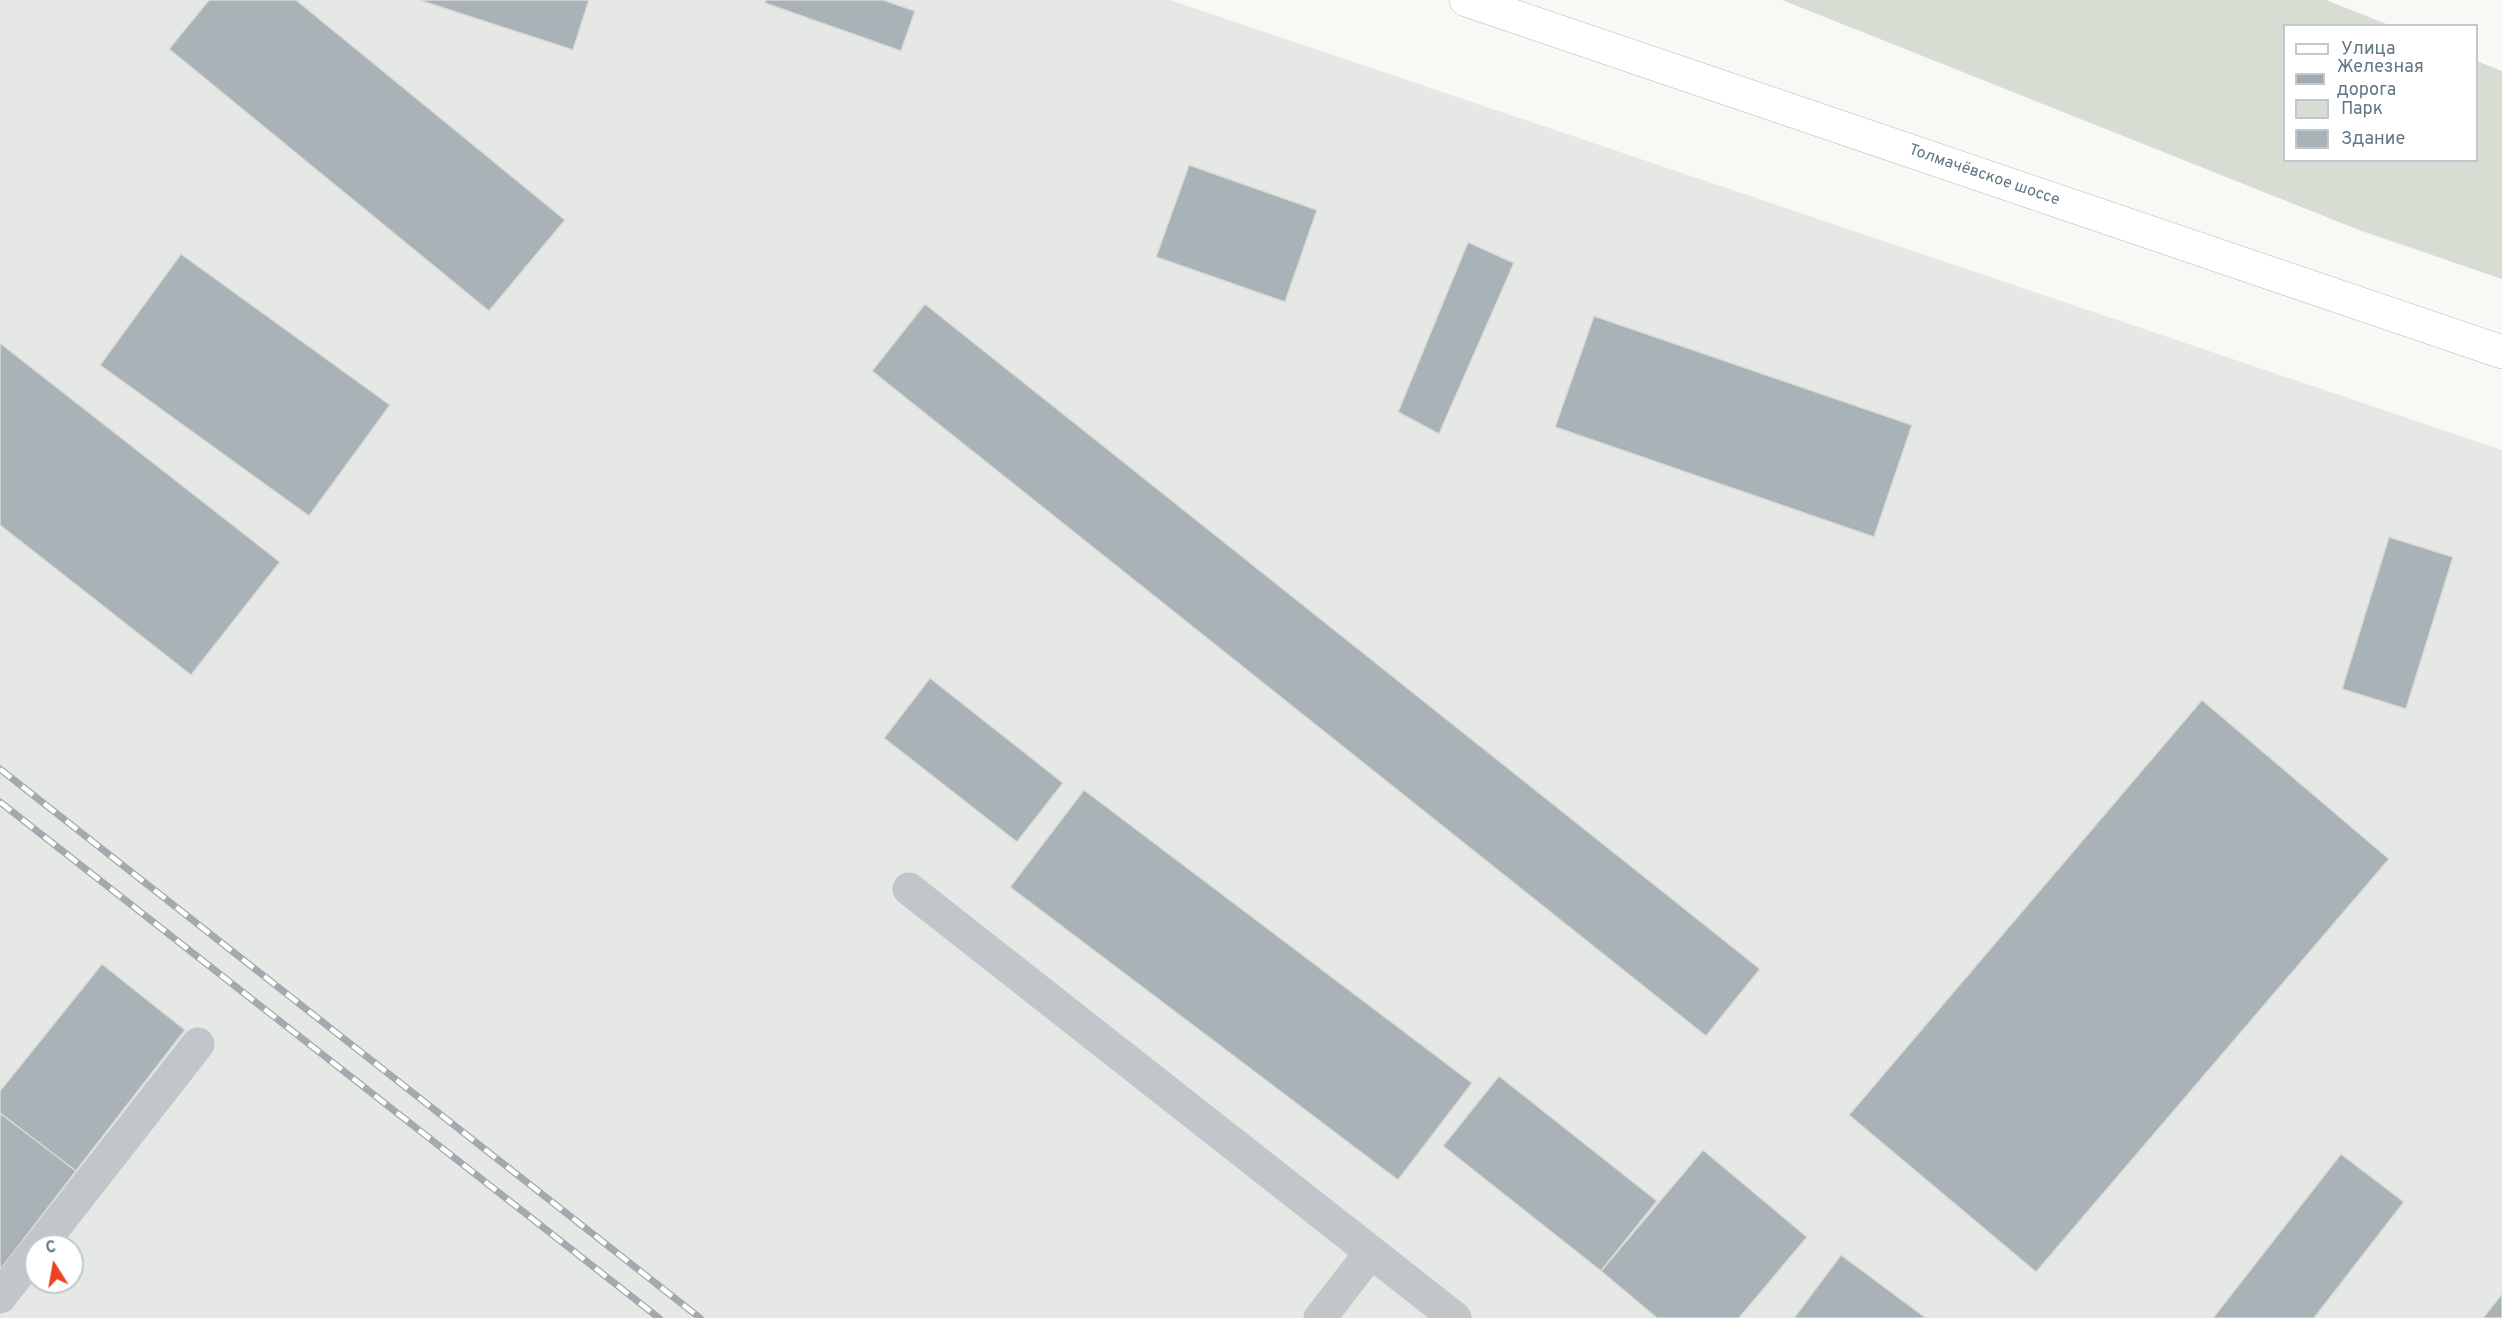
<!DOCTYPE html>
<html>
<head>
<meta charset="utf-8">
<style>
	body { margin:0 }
	#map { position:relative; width:2502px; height:1318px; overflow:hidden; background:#f8f8f5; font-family:Overpass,sans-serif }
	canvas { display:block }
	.legend { position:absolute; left:2283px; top:24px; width:195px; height:138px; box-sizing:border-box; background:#fff; border:2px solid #c0c8cd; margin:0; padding:8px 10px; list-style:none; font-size:18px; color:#627682 }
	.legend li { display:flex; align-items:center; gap:12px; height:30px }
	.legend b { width:30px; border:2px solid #c0c8cd }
	.north { position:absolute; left:24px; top:1234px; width:60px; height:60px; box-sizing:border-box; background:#fff; border:2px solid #c0c8cd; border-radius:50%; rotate:349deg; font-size:16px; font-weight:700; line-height:24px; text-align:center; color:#627682 }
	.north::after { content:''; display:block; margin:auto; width:21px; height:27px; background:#eb4322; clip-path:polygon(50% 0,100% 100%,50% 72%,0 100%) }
</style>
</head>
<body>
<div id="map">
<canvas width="2502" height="1318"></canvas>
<ul class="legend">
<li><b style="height:8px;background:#fff"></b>Улица</li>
<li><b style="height:8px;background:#a2aab0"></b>Железная дорога</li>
<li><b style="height:16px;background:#d8ddd4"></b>Парк</li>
<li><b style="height:16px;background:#a8b2b7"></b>Здание</li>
</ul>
<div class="north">С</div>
</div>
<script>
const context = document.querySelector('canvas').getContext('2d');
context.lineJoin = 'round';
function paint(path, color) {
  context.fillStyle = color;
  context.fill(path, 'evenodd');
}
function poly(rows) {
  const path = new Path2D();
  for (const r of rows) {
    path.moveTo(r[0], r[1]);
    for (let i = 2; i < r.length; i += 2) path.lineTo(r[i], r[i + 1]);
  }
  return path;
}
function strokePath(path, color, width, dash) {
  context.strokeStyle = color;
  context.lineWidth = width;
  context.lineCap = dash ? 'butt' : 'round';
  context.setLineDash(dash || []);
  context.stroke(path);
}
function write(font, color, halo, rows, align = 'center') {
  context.font = font + ' Overpass,sans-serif';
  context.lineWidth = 6;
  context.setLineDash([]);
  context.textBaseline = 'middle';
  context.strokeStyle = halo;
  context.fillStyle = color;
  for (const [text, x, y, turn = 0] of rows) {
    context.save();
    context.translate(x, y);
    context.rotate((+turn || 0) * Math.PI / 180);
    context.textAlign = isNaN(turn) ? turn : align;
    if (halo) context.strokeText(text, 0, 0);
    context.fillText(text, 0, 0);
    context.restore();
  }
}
const built = poly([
	[0,0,1170,0,2502,450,2502,1318,0,1318],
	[36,1246,72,1246,72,1282,36,1282]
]);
const green = poly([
	[1782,0,2326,0,2389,25,2284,26,2284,160,2476,160,2477,61,2502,71,2502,279,2359,230]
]);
const building = poly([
	[209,0,296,0,565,220,489,311,169,49,209,0],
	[419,0,589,0,573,50,419,0],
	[766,0,883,0,915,11,901,51,765,3,766,0],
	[1189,165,1317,210,1285,302,1156,257,1189,165],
	[1468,242,1514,263,1439,434,1398,412,1468,242],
	[181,254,390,405,309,516,100,365,181,254],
	[925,304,1760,969,1706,1036,872,371,925,304],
	[1594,316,1912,425,1874,537,1555,427,1594,316],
	[0,343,280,562,191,675,0,525,0,343],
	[2389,537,2453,557,2406,709,2342,689,2389,537],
	[930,678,1063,783,1017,842,884,738,930,678],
	[2202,700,2389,859,2036,1272,1849,1115,2202,700],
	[1084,790,1472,1083,1398,1180,1010,887,1084,790],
	[102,964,185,1030,76,1171,0,1113,0,1091,102,964],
	[1499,1076,1657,1201,1601,1271,1443,1146,1499,1076],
	[0,1113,76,1171,0,1270,0,1113],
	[1703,1150,1807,1237,1739,1318,1657,1318,1601,1271,1703,1150],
	[2341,1154,2404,1202,2314,1318,2213,1318,2341,1154],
	[1841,1255,1926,1318,1794,1318,1841,1255],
	[2502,1294,2502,1318,2483,1318,2502,1294]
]);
const minor = poly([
	[909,889,1371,1252,1320,1318],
	[40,1246,198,1044],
	[1371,1252,1455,1318],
	[0,1297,36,1251]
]);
const major = poly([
	[1466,0,2502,352]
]);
const rail = poly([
	[0,769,700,1318],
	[0,802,659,1318]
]);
const streetNames = [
	["Толмачёвское шоссе",1984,176,19]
];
paint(built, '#e6e8e6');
paint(green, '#d8ddd4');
paint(building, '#a8b2b7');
strokePath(building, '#dadad7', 1.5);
strokePath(major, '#b4babe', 34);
strokePath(minor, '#c1c6ca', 33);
strokePath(major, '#fff', 33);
strokePath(rail, '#a2aab0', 7);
strokePath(rail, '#fff', 4.5, [14]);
write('16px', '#627682', '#fff', streetNames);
</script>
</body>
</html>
